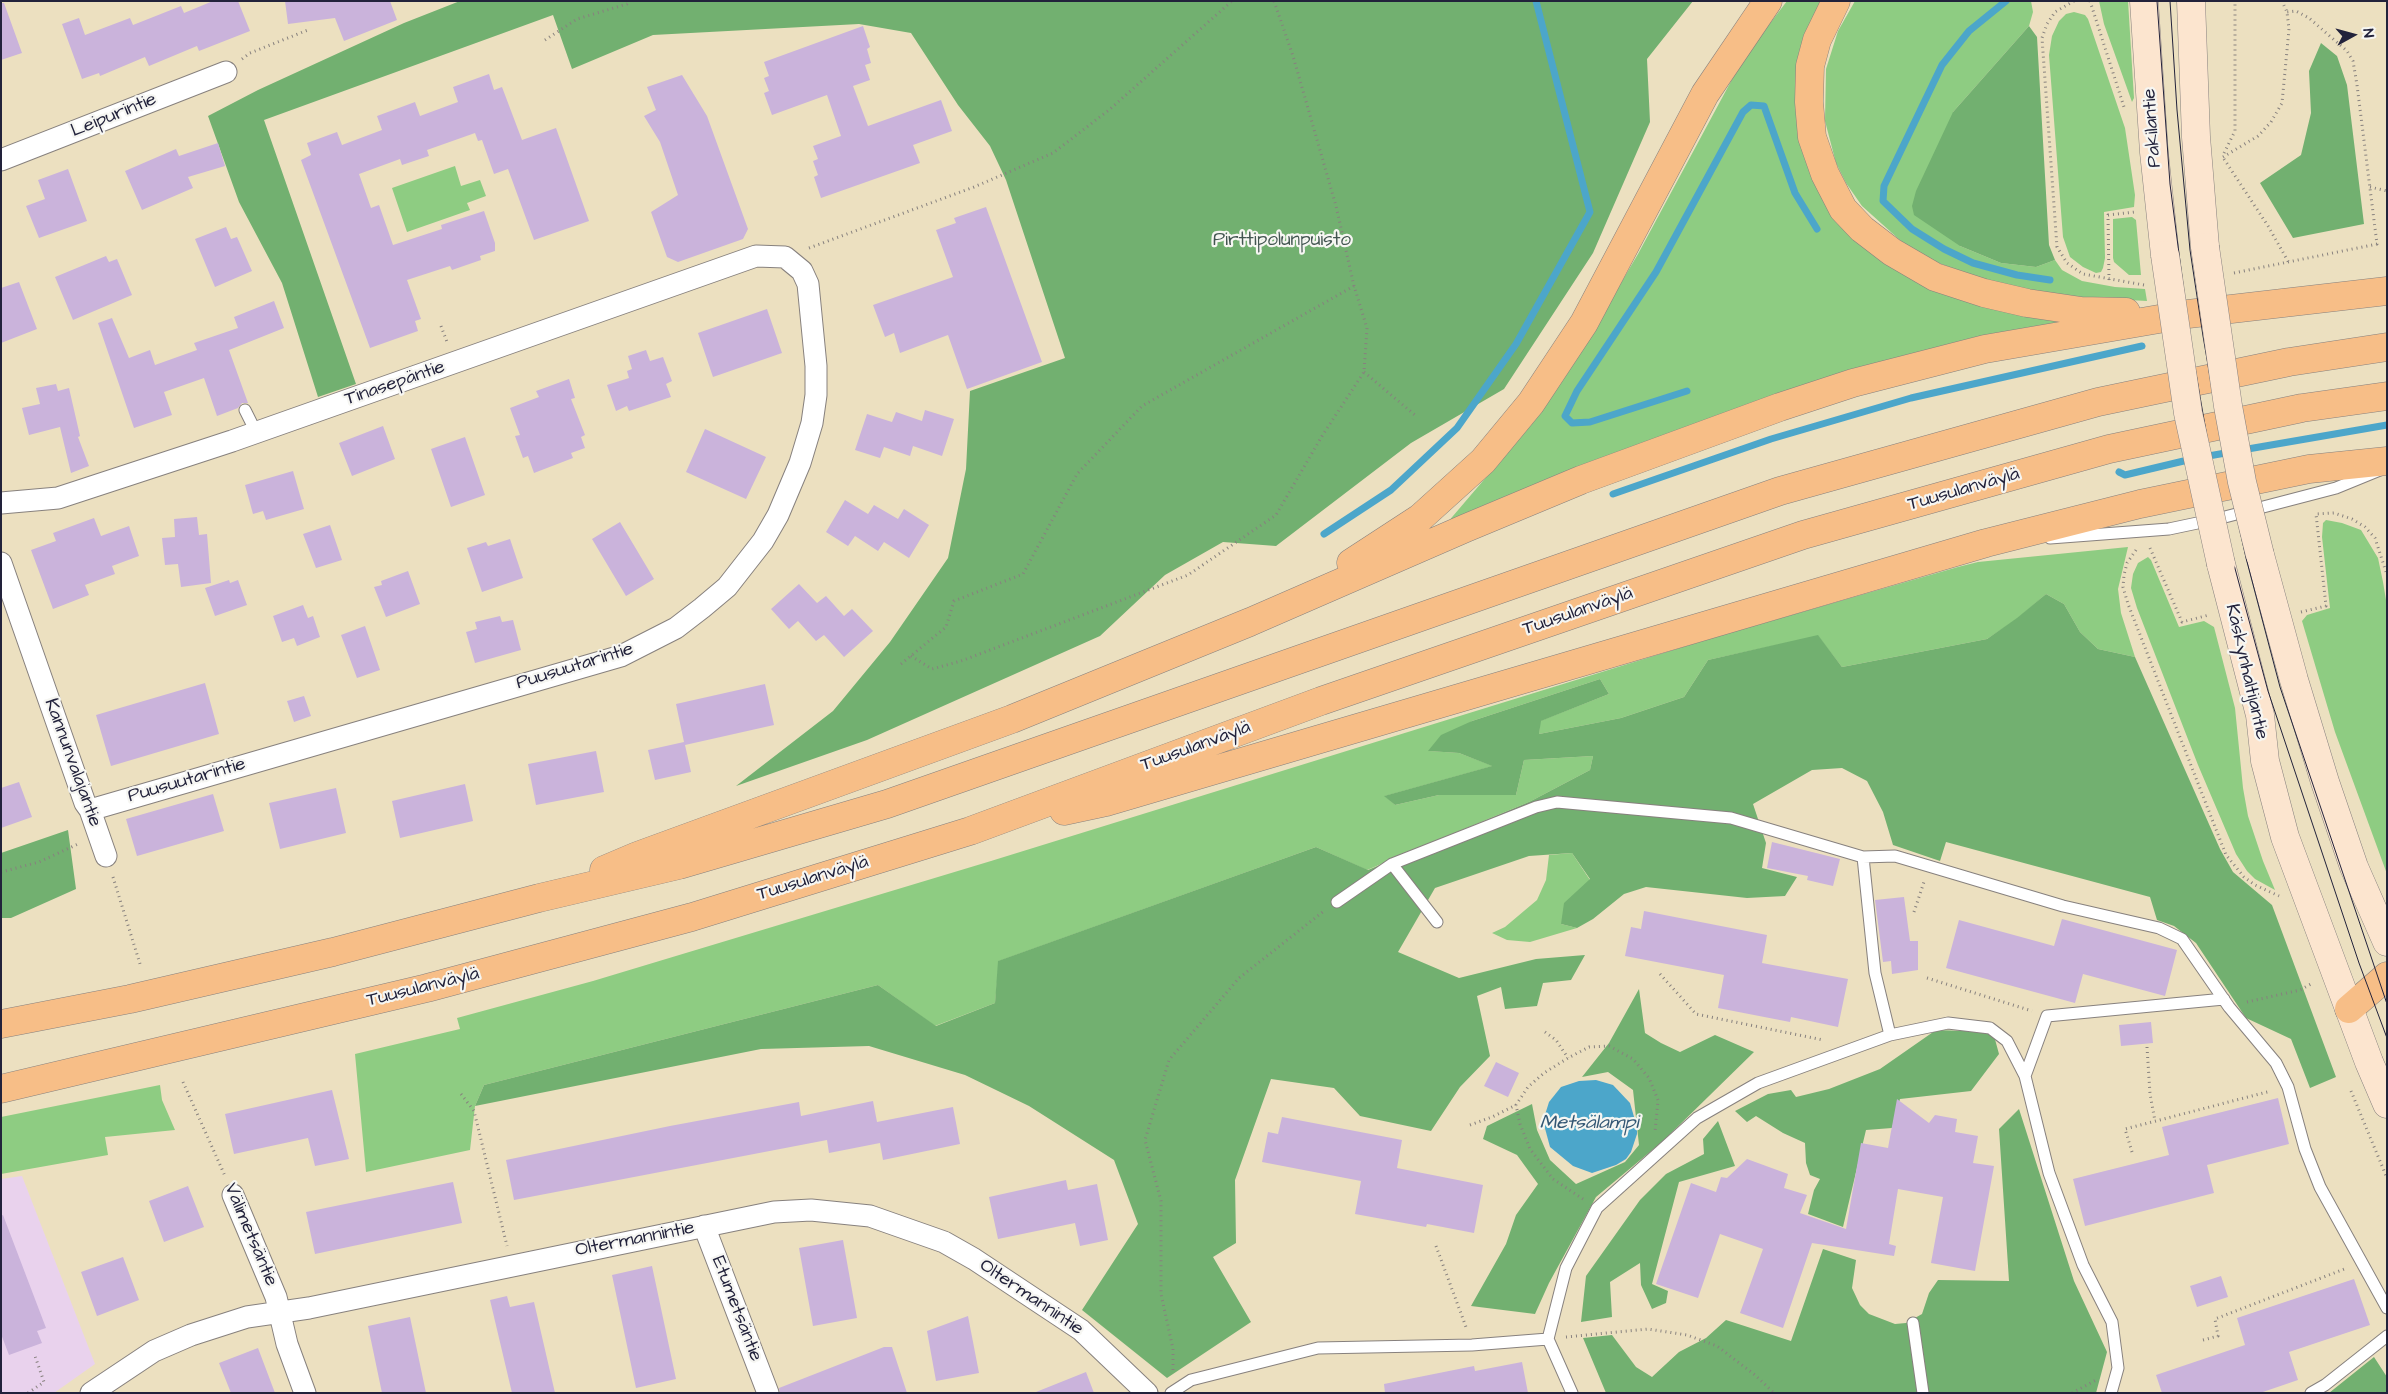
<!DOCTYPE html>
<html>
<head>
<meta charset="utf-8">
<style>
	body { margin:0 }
	#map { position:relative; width:2388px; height:1394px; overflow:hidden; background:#ece0c0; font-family:"Architects Daughter",sans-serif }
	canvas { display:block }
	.frame { position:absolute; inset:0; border:2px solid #22223b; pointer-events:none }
	.north { position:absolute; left:2328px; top:10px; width:50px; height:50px; -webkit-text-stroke:4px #f6f6f2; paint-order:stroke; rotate:83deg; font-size:14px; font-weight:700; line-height:20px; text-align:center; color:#22223b }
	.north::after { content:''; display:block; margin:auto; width:18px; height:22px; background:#22223b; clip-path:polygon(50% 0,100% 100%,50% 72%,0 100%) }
</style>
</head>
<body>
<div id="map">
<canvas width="2388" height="1394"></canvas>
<div class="frame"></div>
<div class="north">N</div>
</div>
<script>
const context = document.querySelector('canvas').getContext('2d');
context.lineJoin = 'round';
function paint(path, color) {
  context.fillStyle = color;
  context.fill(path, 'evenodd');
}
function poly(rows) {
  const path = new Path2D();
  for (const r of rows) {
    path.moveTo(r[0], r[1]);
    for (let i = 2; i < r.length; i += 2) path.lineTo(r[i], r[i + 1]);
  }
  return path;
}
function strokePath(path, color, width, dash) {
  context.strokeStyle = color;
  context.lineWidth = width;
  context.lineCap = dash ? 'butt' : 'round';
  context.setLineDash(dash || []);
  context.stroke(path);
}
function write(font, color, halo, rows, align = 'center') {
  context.font = font + ' "Architects Daughter",sans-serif';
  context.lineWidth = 4.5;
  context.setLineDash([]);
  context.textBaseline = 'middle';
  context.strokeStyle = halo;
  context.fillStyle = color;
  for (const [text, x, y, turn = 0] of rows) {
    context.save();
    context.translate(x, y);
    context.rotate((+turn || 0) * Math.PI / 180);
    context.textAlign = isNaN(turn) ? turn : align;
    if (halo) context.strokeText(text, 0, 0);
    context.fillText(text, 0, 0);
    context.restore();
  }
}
const built = poly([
	[22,1176,95,1364,54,1393,1,1393,1,1179]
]);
const green = poly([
	[1787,1,1822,1,1800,65,1857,234,2072,322,1447,523,1529,427,1569,371,1638,254,1743,59],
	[1855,1,2031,1,2033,12,2029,26,1953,112,1960,246,2001,263,2036,267,2055,260,2062,270,2082,281,2115,287,2145,289,2147,301,2053,296,1989,282,1928,259,1902,242,1862,206,1846,183,1836,163,1825,121,1826,69,1838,31],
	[2099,1,2128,1,2134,98,2132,102,2104,24],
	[2074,12,2085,15,2088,19,2125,128,2135,195,2134,207,2104,212,2105,258,2103,268,2101,272,2096,273,2083,267,2070,257,2063,237,2049,55,2052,36,2059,21,2066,14],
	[455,166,461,186,480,180,486,196,467,203,470,210,407,232,392,188],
	[2132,217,2136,220,2141,275,2129,275,2114,262,2113,258,2113,219],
	[2326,520,2342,523,2361,530,2378,558,2383,582,2387,606,2387,874,2335,732,2302,621,2307,615,2330,608,2322,537,2323,523],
	[2128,547,2118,589,2121,613,2135,657,2098,649,2080,632,2064,604,2046,594,2017,619,1987,639,1842,667,1818,636,1708,660,1684,697,1621,718,1539,734,1540,721,1609,694,1600,679,1472,721,1429,751,1459,753,1493,766,1385,796,1395,805,1439,795,1516,795,1524,760,1593,756,1590,770,1531,801,1367,870,1316,847,999,961,995,1003,935,1026,878,985,484,1085,475,1106,470,1150,366,1172,355,1054,460,1029,457,1018,593,981,991,861,1715,637,1958,567,1978,562],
	[2148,557,2151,560,2179,627,2204,621,2214,627,2235,708,2243,788,2248,816,2263,861,2275,890,2255,879,2247,871,2236,854,2198,765,2137,608,2131,588,2133,574,2138,563],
	[1572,853,1590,880,1561,924,1577,928,1530,942,1507,940,1492,933,1505,927,1537,900,1546,880,1549,855],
	[160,1085,162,1100,175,1130,105,1137,108,1155,1,1174,1,1117]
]);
const forest = poly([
	[460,1,1693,1,1647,59,1650,122,1593,253,1504,389,1411,443,1276,546,1223,542,1165,575,1100,636,867,740,736,786,833,711,890,642,948,558,966,469,970,391,1065,358,1006,180,990,146,958,105,911,33,859,24,653,35,572,69,553,15,264,120,356,384,318,397,282,283,239,202,208,116,258,90,404,23],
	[2029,26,2037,37,2049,245,2055,260,2036,267,2001,263,1960,246,1914,215,1912,206,1916,191,1953,112],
	[2321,43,2337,56,2347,85,2364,224,2293,238,2260,183,2301,155,2311,113,2309,71],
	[2046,594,2064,604,2080,632,2098,649,2135,657,2220,849,2233,872,2272,905,2336,1077,2310,1088,2291,1039,2246,1018,2196,943,2174,926,2157,920,2150,897,1946,842,1940,861,1893,845,1883,812,1867,781,1842,768,1812,770,1753,804,1766,843,1762,868,1797,877,1785,896,1747,898,1646,887,1624,894,1593,919,1577,928,1561,924,1564,903,1590,879,1572,853,1529,856,1435,888,1398,952,1459,978,1536,959,1585,955,1571,980,1543,983,1537,1006,1505,1009,1501,987,1477,996,1490,1056,1460,1087,1431,1131,1360,1116,1334,1088,1271,1079,1235,1180,1236,1243,1213,1257,1251,1322,1167,1378,1082,1310,1138,1224,1114,1160,1029,1106,965,1075,869,1046,761,1049,475,1106,484,1085,878,985,936,1026,995,1003,998,961,1316,847,1368,870,1531,801,1590,770,1593,756,1524,760,1516,795,1439,795,1395,805,1384,796,1492,766,1459,753,1428,751,1441,735,1472,721,1600,679,1609,694,1541,721,1539,734,1621,718,1684,697,1708,660,1818,635,1842,667,1987,639,2017,618],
	[68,830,76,889,11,918,1,918,1,853],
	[1639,989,1645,1033,1661,1043,1680,1052,1715,1035,1754,1052,1663,1141,1596,1197,1549,1283,1535,1314,1471,1306,1506,1244,1516,1215,1538,1184,1517,1155,1483,1139,1487,1126,1532,1104,1537,1130,1550,1160,1576,1184,1625,1162,1639,1145,1633,1090,1608,1072,1582,1077,1609,1043],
	[1936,1030,1993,1032,1999,1054,1971,1091,1900,1099,1892,1128,1866,1130,1843,1227,1808,1214,1814,1190,1820,1179,1810,1175,1806,1163,1805,1143,1783,1133,1756,1116,1747,1122,1735,1111,1768,1094,1791,1090,1796,1097,1829,1089,1880,1069],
	[2019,1109,2074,1281,2107,1352,2096,1393,1606,1393,1583,1338,1612,1335,1636,1367,1652,1377,1679,1352,1706,1338,1726,1320,1791,1341,1823,1249,1856,1260,1852,1288,1860,1305,1869,1314,1895,1324,1906,1323,1922,1314,1929,1293,1938,1280,2009,1281,1999,1129],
	[1718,1121,1735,1166,1679,1182,1652,1284,1668,1291,1666,1303,1652,1309,1641,1285,1640,1263,1610,1282,1612,1317,1581,1322,1586,1276,1640,1200,1666,1174,1704,1154,1703,1139],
	[2374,1357,2387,1377,2387,1393,2329,1393]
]);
const water = poly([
	[1596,1080,1613,1085,1630,1103,1637,1127,1637,1134,1631,1152,1626,1159,1616,1165,1592,1173,1573,1166,1550,1147,1543,1121,1549,1102,1561,1087,1579,1081]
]);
const stream = poly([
	[2006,1,1969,31,1942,65,1884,186,1883,201,1912,229,1944,249,1973,263,2017,275,2050,280],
	[1687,391,1590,422,1572,423,1565,416,1577,391,1656,272,1743,112,1751,105,1764,106,1795,193,1817,229],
	[2242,450,2387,425],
	[2203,457,2231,452],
	[2119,472,2125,475,2192,459],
	[1613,494,1771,439,1911,398,2142,346],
	[1324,534,1391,490,1457,428,1516,344,1590,212,1536,1]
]);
const building = poly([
	[213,1,238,1,250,31,199,51,197,46,149,66,145,57,100,76,99,73,82,79,62,24,79,18,85,35,130,18,133,25,181,6,184,13],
	[285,1,390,1,397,20,344,41,335,18,288,24],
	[1,3,4,3,22,53,1,60],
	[863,26,870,47,867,49,871,63,865,65,870,80,853,86,868,126,941,100,952,131,913,145,920,163,821,198,814,177,818,175,813,161,818,159,813,146,841,136,827,95,772,115,764,93,769,91,764,78,769,76,764,62],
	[489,74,494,90,502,87,522,140,556,128,589,221,534,240,508,169,494,174,482,140,478,141,475,133,427,150,429,156,402,165,400,159,359,174,371,208,379,205,393,245,442,229,441,225,484,211,495,243,495,251,480,256,481,260,452,270,450,266,407,280,421,319,415,321,418,331,370,348,301,160,311,155,307,143,337,132,342,145,382,130,377,116,415,102,420,116,458,102,453,87],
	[682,75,707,116,748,229,743,239,678,262,667,257,651,212,678,195,660,142,644,116,656,110,647,87],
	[218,143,225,166,188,177,193,188,142,210,125,171,176,149,179,156],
	[68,169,87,221,39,238,26,206,45,199,38,180],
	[986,207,1042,362,967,389,948,335,900,353,894,333,885,337,873,305,953,277,936,230,956,223,954,218],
	[226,227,231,239,237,237,252,271,215,287,195,239],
	[106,256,109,262,117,259,132,295,73,320,55,277],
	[19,282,37,329,1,343,1,288],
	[274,301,284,328,229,350,248,403,242,403,238,408,217,416,204,378,164,392,172,415,134,428,98,323,112,318,129,358,150,350,155,365,197,350,194,343,238,328,234,317],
	[767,309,782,353,713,377,698,333],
	[646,350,650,361,663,357,672,381,666,384,671,397,629,411,627,406,616,411,607,385,629,378,627,371,632,369,628,356],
	[569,379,575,398,571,399,585,435,581,437,585,448,571,453,573,458,534,473,528,456,523,458,515,436,520,435,510,408,539,397,536,391],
	[56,384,58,391,69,388,80,436,78,437,89,466,71,473,60,427,29,435,22,408,40,404,36,388],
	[925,410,954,419,942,456,913,446,910,456,884,447,880,458,855,450,867,414,892,422,896,412,922,421],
	[383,426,395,459,352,476,339,443],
	[705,429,766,457,746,499,686,472],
	[465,437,485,495,451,507,431,449],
	[293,471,304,509,266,520,263,511,253,514,245,485],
	[845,500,868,514,874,505,898,519,904,509,929,525,909,558,884,542,878,551,855,536,848,546,826,532],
	[197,517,199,535,207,534,211,583,181,587,178,564,165,565,162,538,175,537,174,519],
	[94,518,101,536,129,526,139,556,112,566,115,574,85,585,89,595,53,609,31,550,56,541,53,533],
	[620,522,654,579,626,596,592,539],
	[330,525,342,560,316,568,303,534],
	[510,539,523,578,482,592,467,548,486,542,488,546],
	[408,571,420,604,386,617,374,587,382,585,381,581],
	[229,580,230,583,238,580,247,605,215,616,205,588],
	[799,584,817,603,826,596,844,616,852,609,873,631,844,657,824,635,816,641,798,621,789,629,771,609],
	[303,605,308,618,313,616,320,637,297,646,294,638,282,642,273,616],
	[500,616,502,622,513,620,521,650,475,663,466,632,477,629,475,622],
	[365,626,380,670,357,678,341,635],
	[205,683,219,734,111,766,96,715],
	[765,684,774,725,685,745,691,772,655,780,648,750,684,742,676,704],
	[304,696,311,716,294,722,287,701],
	[596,751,604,792,536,805,528,764],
	[19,782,32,817,1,828,1,788],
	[465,784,473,821,400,838,392,801],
	[336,788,346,833,280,849,269,803],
	[213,794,224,831,137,856,126,819],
	[1772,842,1840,859,1833,886,1807,880,1808,876,1767,868],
	[1904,897,1910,941,1918,941,1918,970,1892,974,1891,961,1883,962,1875,900],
	[1644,911,1767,935,1762,963,1848,979,1838,1027,1791,1017,1790,1022,1718,1008,1724,975,1625,956,1631,927,1641,929],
	[2062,919,2177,950,2165,996,2083,974,2075,1003,1946,968,1959,920,2054,946],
	[2151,1022,2153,1043,2121,1046,2119,1025],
	[1496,1062,1519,1073,1508,1097,1484,1086],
	[332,1090,349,1159,315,1166,308,1138,234,1154,225,1114],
	[2278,1098,2289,1144,2207,1165,2214,1193,2085,1226,2073,1179,2169,1155,2162,1127],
	[1897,1099,1929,1123,1935,1115,1957,1119,1955,1132,1978,1136,1973,1163,1994,1166,1975,1271,1931,1263,1943,1197,1898,1189,1889,1244,1896,1246,1894,1256,1812,1243,1783,1328,1740,1313,1763,1249,1720,1234,1698,1298,1656,1284,1691,1183,1716,1192,1721,1177,1727,1178,1747,1159,1788,1174,1784,1188,1807,1195,1800,1213,1846,1229,1861,1143,1888,1148],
	[873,1101,877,1122,953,1107,960,1144,883,1160,880,1143,829,1153,827,1140,514,1200,506,1160,670,1126,799,1102,801,1116],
	[1282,1117,1402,1140,1397,1168,1483,1185,1474,1233,1427,1224,1426,1227,1355,1214,1361,1181,1262,1162,1268,1132,1278,1134],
	[1066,1180,1068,1190,1097,1184,1108,1240,1080,1246,1075,1223,998,1239,989,1197],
	[453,1182,462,1223,315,1254,306,1212],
	[188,1186,204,1227,164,1242,149,1201],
	[3,1215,46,1328,37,1331,42,1343,9,1355,1,1334,1,1216],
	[843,1240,857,1318,813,1326,799,1248],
	[123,1257,139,1300,97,1316,81,1272],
	[652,1266,676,1379,636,1388,612,1275],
	[2221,1276,2228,1297,2197,1307,2190,1286],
	[2354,1279,2370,1325,2289,1352,2298,1380,2260,1393,2162,1393,2156,1375,2245,1345,2237,1318],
	[507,1296,510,1307,534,1302,555,1393,512,1393,490,1300],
	[968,1316,979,1373,936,1381,927,1331],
	[410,1317,426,1393,382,1393,368,1326],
	[884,1347,892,1347,907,1393,780,1393,779,1388],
	[258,1348,275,1393,231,1393,219,1363],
	[1522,1362,1528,1393,1385,1393,1384,1384,1474,1366,1475,1371],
	[1086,1372,1094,1393,1036,1393,1036,1392]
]);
const path = poly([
	[2074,1,2055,12,2047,24,2042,38,2057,247,2067,263,2083,274,2144,285],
	[2090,1,2124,107],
	[545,40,577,19,627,4,630,1],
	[242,59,250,53,308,30],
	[2224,153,2235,131,2235,1],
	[2223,157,2258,136,2271,122,2282,103,2289,29,2287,12,2282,1],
	[2224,159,2268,226,2289,263],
	[2370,187,2387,191],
	[809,248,974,187,1053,153,1109,110,1232,1],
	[2234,273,2377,244,2357,85,2353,61,2347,51,2309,18,2296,11,2287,12],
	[2109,280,2108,215,2135,212],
	[441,326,447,342],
	[1364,372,1416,416],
	[2150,548,2182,622,2209,615],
	[2136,550,2127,563,2124,575,2123,587,2128,604,2226,855,2244,877,2255,885,2279,896],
	[2301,612,2326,606,2316,514,2334,513,2352,519,2365,527,2375,538,2387,575],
	[911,656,932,669,961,661,1188,575,1276,515,1322,436,1364,372,1367,328,1354,286,1336,206,1293,56,1274,1],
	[901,664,946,627,954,601,1023,574,1077,474,1142,406,1354,286],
	[1,872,39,862,78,844],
	[113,877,140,964],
	[1914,912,1924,882],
	[1660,974,1696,1014,1823,1040],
	[1927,978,2032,1011],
	[2247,1002,2300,990,2311,984],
	[1545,1032,1556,1040,1568,1058],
	[2147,1047,2150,1094,2155,1121],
	[183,1082,225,1176],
	[2351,1091,2387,1178],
	[461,1094,474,1111,507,1246],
	[1470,1125,1492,1117,1516,1105],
	[2132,1152,2125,1129,2271,1091],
	[1583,1199,1553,1179,1530,1149,1520,1124,1516,1105,1528,1087,1544,1073,1568,1058,1589,1047,1609,1046,1633,1059,1649,1078,1658,1100,1655,1132],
	[1436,1246,1466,1327],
	[1566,1337,1648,1329,1687,1335,1717,1346,1755,1375,1774,1393],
	[2203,1340,2218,1336,2215,1319,2347,1268],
	[1173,1370,1173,1349,1161,1294,1161,1201,1145,1140,1169,1060,1239,978,1324,911],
	[28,1393,44,1382,35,1356],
	[2072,1393,2098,1379]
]);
const lane = poly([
	[245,410,256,432],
	[2050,538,2169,529,2221,518,2336,488,2380,470],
	[1863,857,1875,973,1890,1035],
	[1392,864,1437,922],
	[1337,902,1392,864,1536,807,1557,802,1731,818,1863,857,1895,856,2063,906,2159,928,2182,939,2229,1007,2276,1063,2288,1087,2305,1149,2320,1187,2387,1308],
	[2025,1076,2047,1016,2224,999],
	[1913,1323,1923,1393],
	[1171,1393,1191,1380,1318,1348,1472,1345,1548,1339],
	[1572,1393,1548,1339,1566,1268,1597,1208,1697,1118,1758,1083,1890,1035,1948,1023,1990,1028,2007,1041,2025,1076,2049,1173,2083,1265,2112,1322,2118,1368,2111,1393],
	[2311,1393,2325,1385,2387,1336]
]);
const street = poly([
	[1,160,226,72],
	[1,503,58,498,232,441,756,256,785,257,802,271,808,284,816,366,816,395,812,423,800,463,778,515,763,541,727,587,702,608,676,628,621,656,90,810],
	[1,563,85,803,90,810,106,856],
	[233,1195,276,1297,287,1344,305,1393],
	[704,1226,768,1393],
	[91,1393,154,1351,191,1335,247,1317,309,1308,774,1212,811,1210,870,1216,944,1242,974,1259,1081,1330,1147,1393]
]);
const secondary = poly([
	[2144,1,2154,152,2165,255],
	[2191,1,2196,137,2205,247],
	[2260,555,2294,680,2325,782,2354,867,2387,942],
	[2221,564,2260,715,2265,761,2285,837,2369,1062,2387,1104]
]);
const highway = poly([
	[1836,1,1817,40,1810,66,1809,102,1812,137,1825,174,1843,209,1862,229,1892,252,1935,277,1984,293,2027,303,2081,311,2126,312],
	[1351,563,1420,518,1483,461,1531,403,1584,323,1705,94,1768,1],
	[1064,811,1106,802,1986,543,2140,504,2309,469,2387,461],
	[604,870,637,856,1012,719,1250,622,1466,528,1581,480,1780,407,1853,383,1985,349,2188,314,2387,291],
	[2349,1009,2387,976],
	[1,1024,130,999,333,952,539,898,679,865,887,804,1780,491,2098,402,2289,362,2387,347],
	[1,1089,427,988,692,917,970,831,1321,701,1803,535,2109,449,2302,408,2387,396]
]);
const tram = poly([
	[2157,1,2170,184,2190,339,2211,460,2233,561,2268,691,2359,963,2387,1038],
	[2170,1,2177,110,2190,250,2203,336,2224,458,2246,558,2280,687,2387,1004]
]);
const secondaryBridge = poly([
	[2205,247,2228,406,2242,482,2260,555],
	[2165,255,2188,413,2221,564]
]);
const streetNames = [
	["Leipurintie",114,116,-22],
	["Pakilantie",2153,128,-94],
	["Tinasepäntie",395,384,-19],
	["Tuusulanväylä",1964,490,-16],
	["Tuusulanväylä",1578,612,-19],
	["Puusuutarintie",575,667,-17],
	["Käskynhaltijantie",2246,672,77],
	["Tuusulanväylä",1196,747,-20],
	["Kannunvalajantie",72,763,70],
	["Puusuutarintie",187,781,-16],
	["Tuusulanväylä",813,879,-17],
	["Tuusulanväylä",423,988,-14],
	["Välimetsäntie",250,1235,67],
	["Oltermannintie",635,1240,-11],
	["Oltermannintie",1031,1298,34],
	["Etumetsäntie",736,1309,69]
];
const parkNames = [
	["Pirttipolunpuisto",1282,241]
];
const waterNames = [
	["Metsälampi",1589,1124]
];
paint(built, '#e9d2ed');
paint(green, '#8ecc82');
paint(forest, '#72b070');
paint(water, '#4ca6ca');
strokePath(stream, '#4ca6ca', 7);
paint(building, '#cab3db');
strokePath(lane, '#87817e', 13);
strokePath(street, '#87817e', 23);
strokePath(secondary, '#87817e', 29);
strokePath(highway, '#87817e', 29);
strokePath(path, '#87817e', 3, [1, 4]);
strokePath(lane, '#fff', 11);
strokePath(street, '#fff', 21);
strokePath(secondary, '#fce5cf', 28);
strokePath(highway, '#f7be87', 28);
strokePath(tram, '#22223b', 1);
strokePath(secondaryBridge, '#87817e', 29, []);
strokePath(secondaryBridge, '#fce5cf', 28);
write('19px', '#22223b', '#f6f6f2', streetNames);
write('19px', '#425550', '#f6f6f2', parkNames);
write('italic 20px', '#335774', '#f6f6f2', waterNames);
</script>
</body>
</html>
